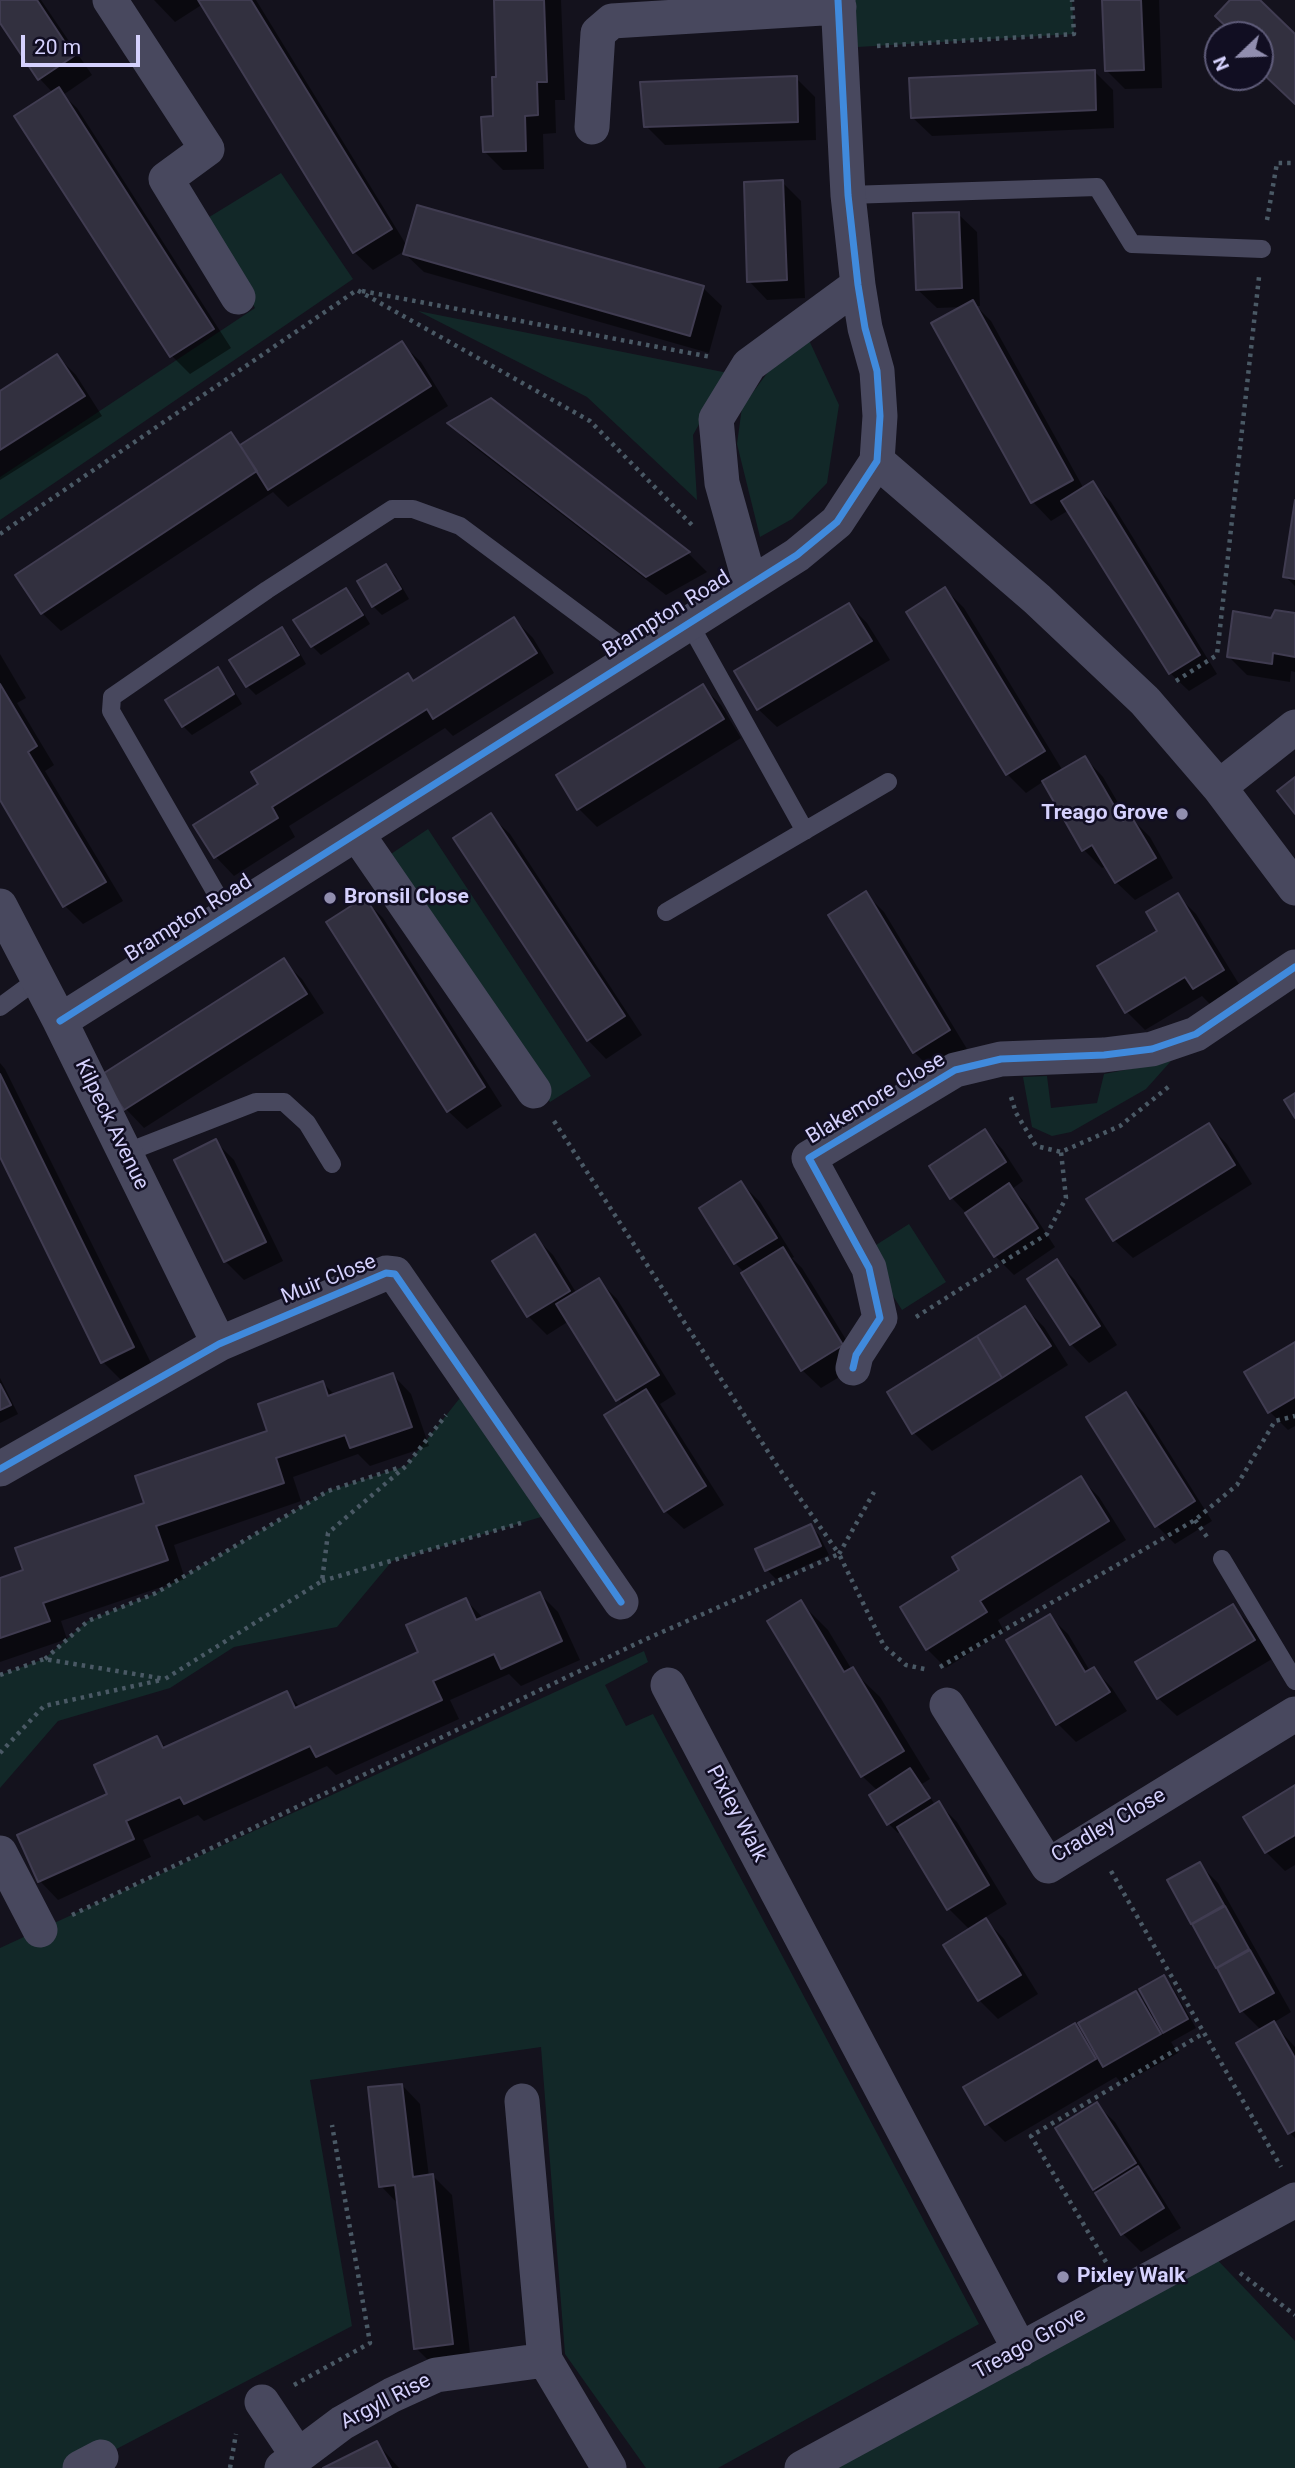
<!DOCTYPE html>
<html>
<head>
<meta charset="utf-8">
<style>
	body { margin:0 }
	#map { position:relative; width:1295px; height:2468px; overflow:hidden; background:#14121d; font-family:Roboto,sans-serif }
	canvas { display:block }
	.north { position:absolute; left:1204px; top:21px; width:70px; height:70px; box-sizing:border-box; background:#110e22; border:2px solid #5f5c7a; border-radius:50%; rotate:247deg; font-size:19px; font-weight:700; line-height:28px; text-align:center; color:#d5d1fd }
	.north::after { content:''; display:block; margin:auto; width:24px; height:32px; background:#918eaf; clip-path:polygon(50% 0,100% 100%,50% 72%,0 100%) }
	.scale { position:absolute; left:21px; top:35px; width:119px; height:32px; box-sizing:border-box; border:4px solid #d5d1fd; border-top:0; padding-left:9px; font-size:21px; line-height:24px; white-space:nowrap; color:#d5d1fd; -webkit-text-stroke:5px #110e22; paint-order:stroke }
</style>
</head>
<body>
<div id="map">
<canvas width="1295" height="2468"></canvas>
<div class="north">N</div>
<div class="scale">20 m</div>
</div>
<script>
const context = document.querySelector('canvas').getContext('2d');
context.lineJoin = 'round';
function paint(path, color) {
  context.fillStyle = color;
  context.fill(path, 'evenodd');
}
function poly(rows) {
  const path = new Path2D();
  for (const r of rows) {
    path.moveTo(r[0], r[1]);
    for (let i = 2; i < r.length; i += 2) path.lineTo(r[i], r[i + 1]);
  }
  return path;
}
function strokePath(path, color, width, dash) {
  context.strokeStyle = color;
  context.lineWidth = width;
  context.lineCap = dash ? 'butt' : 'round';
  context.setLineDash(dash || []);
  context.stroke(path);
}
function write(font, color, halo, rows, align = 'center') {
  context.font = font + ' Roboto,sans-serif';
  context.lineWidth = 5;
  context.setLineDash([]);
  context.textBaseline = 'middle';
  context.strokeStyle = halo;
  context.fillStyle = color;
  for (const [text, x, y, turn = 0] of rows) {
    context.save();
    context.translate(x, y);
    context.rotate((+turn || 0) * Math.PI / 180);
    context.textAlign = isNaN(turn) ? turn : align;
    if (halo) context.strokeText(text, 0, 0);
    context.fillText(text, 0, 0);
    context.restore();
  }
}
const green = poly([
	[839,0,1072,0,1074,34,841,48],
	[281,173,353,279,0,520,0,477,255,308,206,219],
	[418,311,728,373,693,435,697,500,587,397],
	[808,338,839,405,827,483,792,519,760,537,737,444,742,407,768,372],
	[428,829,591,1076,550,1102,388,856],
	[1171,1061,1146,1089,1071,1132,1052,1136,1032,1127,1023,1077,1047,1076,1051,1108,1097,1103,1104,1074],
	[909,1224,946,1282,902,1310,865,1252],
	[471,1384,558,1512,392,1561,337,1627,234,1647,170,1688,58,1721,0,1788,0,1675,44,1659,88,1621,156,1593,328,1491,406,1466],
	[644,1651,648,1662,605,1685,626,1726,653,1714,979,2324,718,2468,646,2468,565,2354,541,2047,310,2080,352,2326,80,2468,0,2468,0,1948],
	[1206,2248,1295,2341,1295,2468,802,2468]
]);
const shadow = poly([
	[0,0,41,0,92,75,63,95,77,108,231,348,190,374,172,356,53,93,40,79,0,20],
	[154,0,256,0,407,246,703,288,722,306,709,353,424,272,405,254,406,250,373,270,354,252,203,4,175,22],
	[496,0,561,0,565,100,555,100,556,133,543,134,544,169,503,170,485,152,495,118,498,78],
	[1104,0,1159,0,1162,88,1125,89,1106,70],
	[1094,71,1113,90,1114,128,932,136,913,118],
	[796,78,815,97,816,140,665,145,646,126],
	[782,182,801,201,805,298,767,300,749,281],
	[958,214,977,232,980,306,976,306,991,321,1084,489,1093,484,1111,502,1217,674,1189,691,1170,673,1069,510,1051,521,1033,502,964,307,937,308,918,290],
	[402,344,421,362,448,406,288,507,273,492,61,631,42,613,231,434,242,446],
	[57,356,76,375,102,416,0,480,0,393],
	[491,400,689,554,707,572,666,595,468,442,450,424],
	[1295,512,1295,586,1285,576],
	[386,566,395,575,409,599,382,615,373,606],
	[945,589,964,608,1063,771,1085,758,1103,777,1128,820,1131,818,1150,837,1173,878,1135,900,1116,882,1107,866,1102,868,1084,850,1044,781,1026,793,1007,774],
	[346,590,355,599,370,624,321,655,312,646],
	[849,605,867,623,890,660,777,727,758,709],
	[1295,615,1295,672,1291,671,1290,682,1247,675,1228,656,1272,619],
	[514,619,533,638,554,673,453,736,445,728,289,826,295,837,234,876,216,857,195,825,260,784,408,675,415,682],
	[282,630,291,638,306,664,256,695,247,686],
	[0,654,26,698,17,703,54,765,45,771,123,901,83,924,65,906,0,797],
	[218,669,226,678,242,704,192,735,183,726,168,701],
	[703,687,721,705,741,738,597,827,579,809],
	[491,816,510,834,642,1035,606,1059,588,1040],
	[866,894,884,912,967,1049,933,1071,914,1052],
	[1178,896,1196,914,1242,989,1213,1007,1202,996,1145,1030,1127,1012,1159,932],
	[364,899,383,918,502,1106,467,1129,448,1111],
	[283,961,302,979,324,1013,144,1128,126,1109,104,1075],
	[0,1063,5,1069,152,1365,121,1380,103,1362,0,1153],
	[1209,1126,1227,1144,1252,1184,1133,1258,1114,1240],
	[985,1131,1003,1150,1023,1181,1012,1189,1027,1204,1055,1247,1014,1275,995,1256,967,1214,952,1198],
	[215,1141,234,1160,283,1261,244,1280,225,1261],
	[741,1183,760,1202,794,1257,792,1258,802,1268,861,1364,821,1388,802,1370,745,1273,735,1263,702,1208],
	[534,1236,553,1255,577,1294,598,1280,617,1299,676,1394,660,1404,724,1505,684,1529,665,1511,623,1405,569,1321,547,1335,528,1316,494,1262],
	[1057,1262,1075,1280,1117,1345,1089,1363,1071,1344],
	[1025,1308,1044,1327,1068,1365,932,1451,914,1433,889,1393],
	[1295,1344,1295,1426,1288,1430,1269,1411],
	[393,1375,411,1394,429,1446,370,1466,358,1454,293,1477,301,1501,174,1545,185,1579,61,1621,67,1639,0,1662,0,1580,25,1571,147,1504,269,1432,323,1383,335,1395],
	[0,1378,18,1414,0,1423],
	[1126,1394,1144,1413,1212,1521,1175,1544,1156,1525],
	[1081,1479,1099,1497,1126,1540,998,1620,1004,1631,946,1668,927,1649,962,1570],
	[810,1526,819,1535,829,1555,776,1579,767,1570,757,1550],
	[540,1594,558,1612,580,1660,521,1686,509,1674,450,1700,459,1719,336,1775,327,1766,204,1821,198,1815,143,1840,151,1857,58,1900,40,1881,156,1738,167,1748,287,1694,300,1707,420,1653,466,1600,484,1619],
	[800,1602,828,1630,852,1670,880,1697,930,1779,922,1784,935,1805,938,1803,957,1822,1007,1904,984,1918,1004,1939,1038,1994,998,2019,979,2000,970,1930,949,1909,901,1831,898,1833,889,1824,878,1791,862,1776],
	[1232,1606,1251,1625,1272,1659,1177,1716,1158,1698],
	[1049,1616,1068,1634,1090,1671,1094,1669,1112,1688,1127,1711,1076,1742,1058,1724],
	[1295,1788,1295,1865,1285,1871,1266,1852,1245,1817],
	[1199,1864,1218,1883,1291,2012,1273,2023,1295,2047,1295,2138,1290,2133,1261,2030,1242,2011,1169,1881],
	[1163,1977,1172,1986,1196,2028,1171,2042,1178,2053,1123,2084,1116,2077,1005,2142,986,2123,1074,2025,1086,2036,1135,1993,1149,2007],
	[402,2085,420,2104,429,2177,433,2176,452,2195,471,2362,434,2366,416,2348,399,2205,381,2186],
	[1096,2104,1115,2122,1181,2228,1141,2252,1123,2234,1057,2129],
	[377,2443,399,2468,327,2468]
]);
const building = poly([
	[0,0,37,0,74,56,38,80,0,23,0,0],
	[198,0,251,0,392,229,353,253,198,0],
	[494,0,544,0,547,82,537,82,538,115,525,116,526,151,483,152,481,117,493,116,492,77,496,77,494,0],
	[1102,0,1141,0,1144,70,1105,71,1102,0],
	[1230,0,1260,0,1295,34,1295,104,1260,71,1260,35,1235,35,1215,16,1230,0],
	[1095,70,1096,110,911,118,909,78,1095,70],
	[797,76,798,122,644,127,640,82,797,76],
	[59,87,214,329,170,357,14,116,59,87],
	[783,180,787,280,747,282,744,182,783,180],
	[417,205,704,286,690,336,403,254,417,205],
	[959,212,962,288,916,290,913,213,959,212],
	[973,300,1073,480,1031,503,931,323,973,300],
	[402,341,431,386,268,490,240,445,402,341],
	[57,354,85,396,0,450,0,391,57,354],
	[491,398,690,552,646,577,447,423,491,398],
	[231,432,257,471,41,614,15,575,231,432],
	[1093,481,1200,655,1169,674,1061,501,1093,481],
	[1295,500,1295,579,1283,577,1295,500],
	[386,564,401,589,372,607,357,581,386,564],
	[945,587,1045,751,1006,775,906,612,945,587],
	[346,588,363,615,311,647,293,620,346,588],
	[849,603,872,641,757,710,734,671,849,603],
	[1275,610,1295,613,1295,657,1273,653,1272,664,1227,657,1233,611,1271,618,1275,610],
	[514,617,537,653,433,719,427,709,272,807,278,818,214,858,193,825,258,784,251,772,408,673,413,681,514,617],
	[282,627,299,655,246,687,229,660,282,627],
	[218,667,234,694,182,727,165,700,218,667],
	[0,684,37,746,28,752,106,882,63,907,0,800,0,684],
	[703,684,724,719,577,810,556,775,703,684],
	[1085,756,1123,821,1131,816,1156,858,1115,883,1092,845,1082,851,1042,781,1085,756],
	[1295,777,1295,814,1277,791,1295,777],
	[491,813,625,1016,587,1041,453,838,491,813],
	[866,891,950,1030,913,1053,828,915,866,891],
	[1178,893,1224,970,1193,989,1185,977,1125,1013,1097,966,1157,931,1146,912,1178,893],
	[365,897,485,1087,447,1112,326,922,365,897],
	[284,958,307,994,124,1110,101,1075,284,958],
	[0,1074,134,1347,101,1363,0,1157,0,1074],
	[1295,1093,1295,1118,1284,1100,1295,1093],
	[1209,1123,1235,1165,1113,1241,1086,1199,1209,1123],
	[985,1129,1006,1162,950,1199,929,1166,985,1129],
	[216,1139,266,1242,224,1262,174,1160,216,1139],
	[741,1181,777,1238,734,1264,699,1208,741,1181],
	[1009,1183,1038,1228,994,1257,965,1213,1009,1183],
	[535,1234,570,1291,527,1317,492,1261,535,1234],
	[783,1247,843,1345,801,1371,741,1273,783,1247],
	[1057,1259,1100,1326,1070,1345,1027,1279,1057,1259],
	[599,1278,659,1375,616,1401,556,1304,599,1278],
	[1025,1306,1051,1346,1002,1378,977,1336,1025,1306],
	[977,1336,1002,1378,912,1434,887,1392,977,1336],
	[1295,1342,1295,1397,1268,1413,1244,1372,1295,1342],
	[393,1373,412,1427,350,1448,345,1435,276,1458,284,1483,156,1526,168,1560,43,1603,50,1621,0,1638,0,1578,23,1570,15,1548,144,1503,135,1476,267,1431,258,1404,323,1381,328,1396,393,1373],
	[0,1384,11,1405,0,1410,0,1384],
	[646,1389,706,1486,664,1512,604,1415,646,1389],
	[1126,1392,1195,1501,1155,1527,1086,1417,1126,1392],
	[1081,1476,1109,1521,980,1601,987,1612,926,1650,900,1607,959,1570,952,1557,1081,1476],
	[811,1524,821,1546,765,1571,755,1549,811,1524],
	[540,1592,562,1641,501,1669,494,1654,433,1681,442,1700,316,1757,310,1746,184,1804,180,1797,126,1821,134,1839,38,1882,17,1835,107,1794,94,1765,157,1736,163,1748,287,1691,295,1708,418,1652,406,1625,466,1598,476,1620,540,1592],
	[801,1600,844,1672,853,1667,904,1751,861,1777,767,1621,801,1600],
	[1233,1604,1255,1640,1157,1699,1135,1662,1233,1604],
	[1050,1614,1085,1672,1094,1667,1110,1692,1056,1725,1006,1640,1050,1614],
	[910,1768,930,1798,887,1825,869,1795,910,1768],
	[1295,1785,1295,1835,1265,1853,1243,1817,1295,1785],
	[939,1801,989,1885,947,1910,897,1827,939,1801],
	[1200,1862,1224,1905,1191,1924,1167,1880,1200,1862],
	[1225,1906,1249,1949,1216,1968,1192,1924,1225,1906],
	[986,1918,1021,1975,978,2001,943,1945,986,1918],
	[1250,1950,1274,1993,1240,2012,1217,1968,1250,1950],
	[1164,1975,1188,2019,1163,2033,1139,1989,1164,1975],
	[1136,1991,1161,2034,1103,2067,1078,2023,1136,1991],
	[1274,2021,1295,2058,1295,2130,1288,2134,1236,2043,1274,2021],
	[1075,2023,1096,2059,985,2125,963,2087,1075,2023],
	[402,2084,413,2177,433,2174,453,2344,414,2349,395,2185,379,2187,368,2087,402,2084],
	[1097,2102,1136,2163,1093,2190,1055,2128,1097,2102],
	[1138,2166,1164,2208,1121,2235,1095,2193,1138,2166],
	[377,2441,391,2468,323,2468,377,2441]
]);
const path = poly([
	[877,46,1074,34,1072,0],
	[1267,220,1277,163,1295,163],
	[362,291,711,357],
	[0,534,357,290,590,421,693,526],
	[1176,681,1217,655,1259,277],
	[1011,1097,1016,1113,1036,1146,1061,1152,1120,1126,1172,1084],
	[554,1121,776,1464,839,1554,874,1492],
	[916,1317,1047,1234,1066,1198,1061,1152],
	[1195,1520,1207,1537],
	[322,1581,521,1523],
	[45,1659,88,1621,156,1593,328,1491,401,1467],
	[940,1667,1195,1520,1237,1485,1275,1421,1295,1416],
	[0,1675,44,1659,165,1679,322,1581,328,1533,406,1466,446,1415],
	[0,1753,44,1706,161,1680],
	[1111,1871,1281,2167],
	[72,1915,644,1640,839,1554,884,1646,906,1665,929,1670],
	[1106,2262,1031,2136,1204,2033],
	[1240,2273,1295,2315],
	[294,2385,370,2343,332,2125],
	[230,2468,236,2434]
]);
const lane = poly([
	[848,195,1097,187,1132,244,1262,249],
	[689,623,805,831],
	[666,912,888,782],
	[228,914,111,711,112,697,267,590,392,509,413,509,460,526,635,656],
	[0,1007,38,979],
	[125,1153,256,1102,284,1102,307,1123,332,1164],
	[1222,1559,1295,1681]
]);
const street = poly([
	[110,0,207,149,166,179,238,297],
	[592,127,598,33,612,21,839,7],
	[877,461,1037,599,1145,701,1219,787,1295,888],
	[750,583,722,483,716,419,749,365,858,285],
	[1219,787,1295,727],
	[357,834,534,1091],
	[0,906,60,1021,219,1344],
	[60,1021,797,555,837,522,877,461,880,416,877,371,865,328,858,285,848,195,838,0],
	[853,1368,856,1355,880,1318,869,1268,809,1158,955,1070,1001,1059,1104,1055,1152,1049,1196,1034,1295,967],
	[0,1469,219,1344,386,1273,395,1274,621,1602],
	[668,1685,1020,2350],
	[947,1705,1048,1866,1295,1714],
	[0,1853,40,1930],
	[522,2101,545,2360],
	[262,2402,298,2456],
	[80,2468,101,2457],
	[282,2468,342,2423,392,2395,436,2375,545,2360,609,2468],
	[802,2468,1295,2200]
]);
const cycleway = poly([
	[60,1021,797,555,837,522,877,461,880,416,877,371,865,328,858,285,848,195,838,0],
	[853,1368,856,1355,880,1318,869,1268,809,1158,955,1070,1001,1059,1104,1055,1152,1049,1196,1034,1295,967],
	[0,1469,219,1344,386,1273,395,1274,621,1602]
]);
const markers = [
	[1182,814,7,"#918eaf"],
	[330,898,7,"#918eaf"],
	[1063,2277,7,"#918eaf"]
];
const streetNames = [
	["Brampton Road",667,615,-32],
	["Brampton Road",189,919,-32],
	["Blakemore Close",876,1099,-31],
	["Kilpeck Avenue",111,1125,64],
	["Muir Close",329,1280,-22],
	["Pixley Walk",736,1814,62],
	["Cradley Close",1109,1826,-30],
	["Treago Grove",1030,2344,-29],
	["Argyll Rise",386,2402,-27]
];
const poiNames = [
	["Treago Grove",1168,814,"right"],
	["Bronsil Close",344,898],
	["Pixley Walk",1077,2277]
];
paint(green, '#122828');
paint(shadow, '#0007');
paint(building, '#32303f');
strokePath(building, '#403c51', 2);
strokePath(path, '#4a5965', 4.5, [3.5, 5]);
strokePath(lane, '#48485e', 18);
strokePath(street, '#48485e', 35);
strokePath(cycleway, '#408adc', 7);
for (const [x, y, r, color] of markers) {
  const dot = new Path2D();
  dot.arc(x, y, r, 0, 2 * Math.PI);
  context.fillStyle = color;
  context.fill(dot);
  strokePath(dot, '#110e22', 2.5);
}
write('21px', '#d5d1fd', '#110e22', streetNames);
write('bold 21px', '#d5d1fd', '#110e22', poiNames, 'left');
</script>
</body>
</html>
